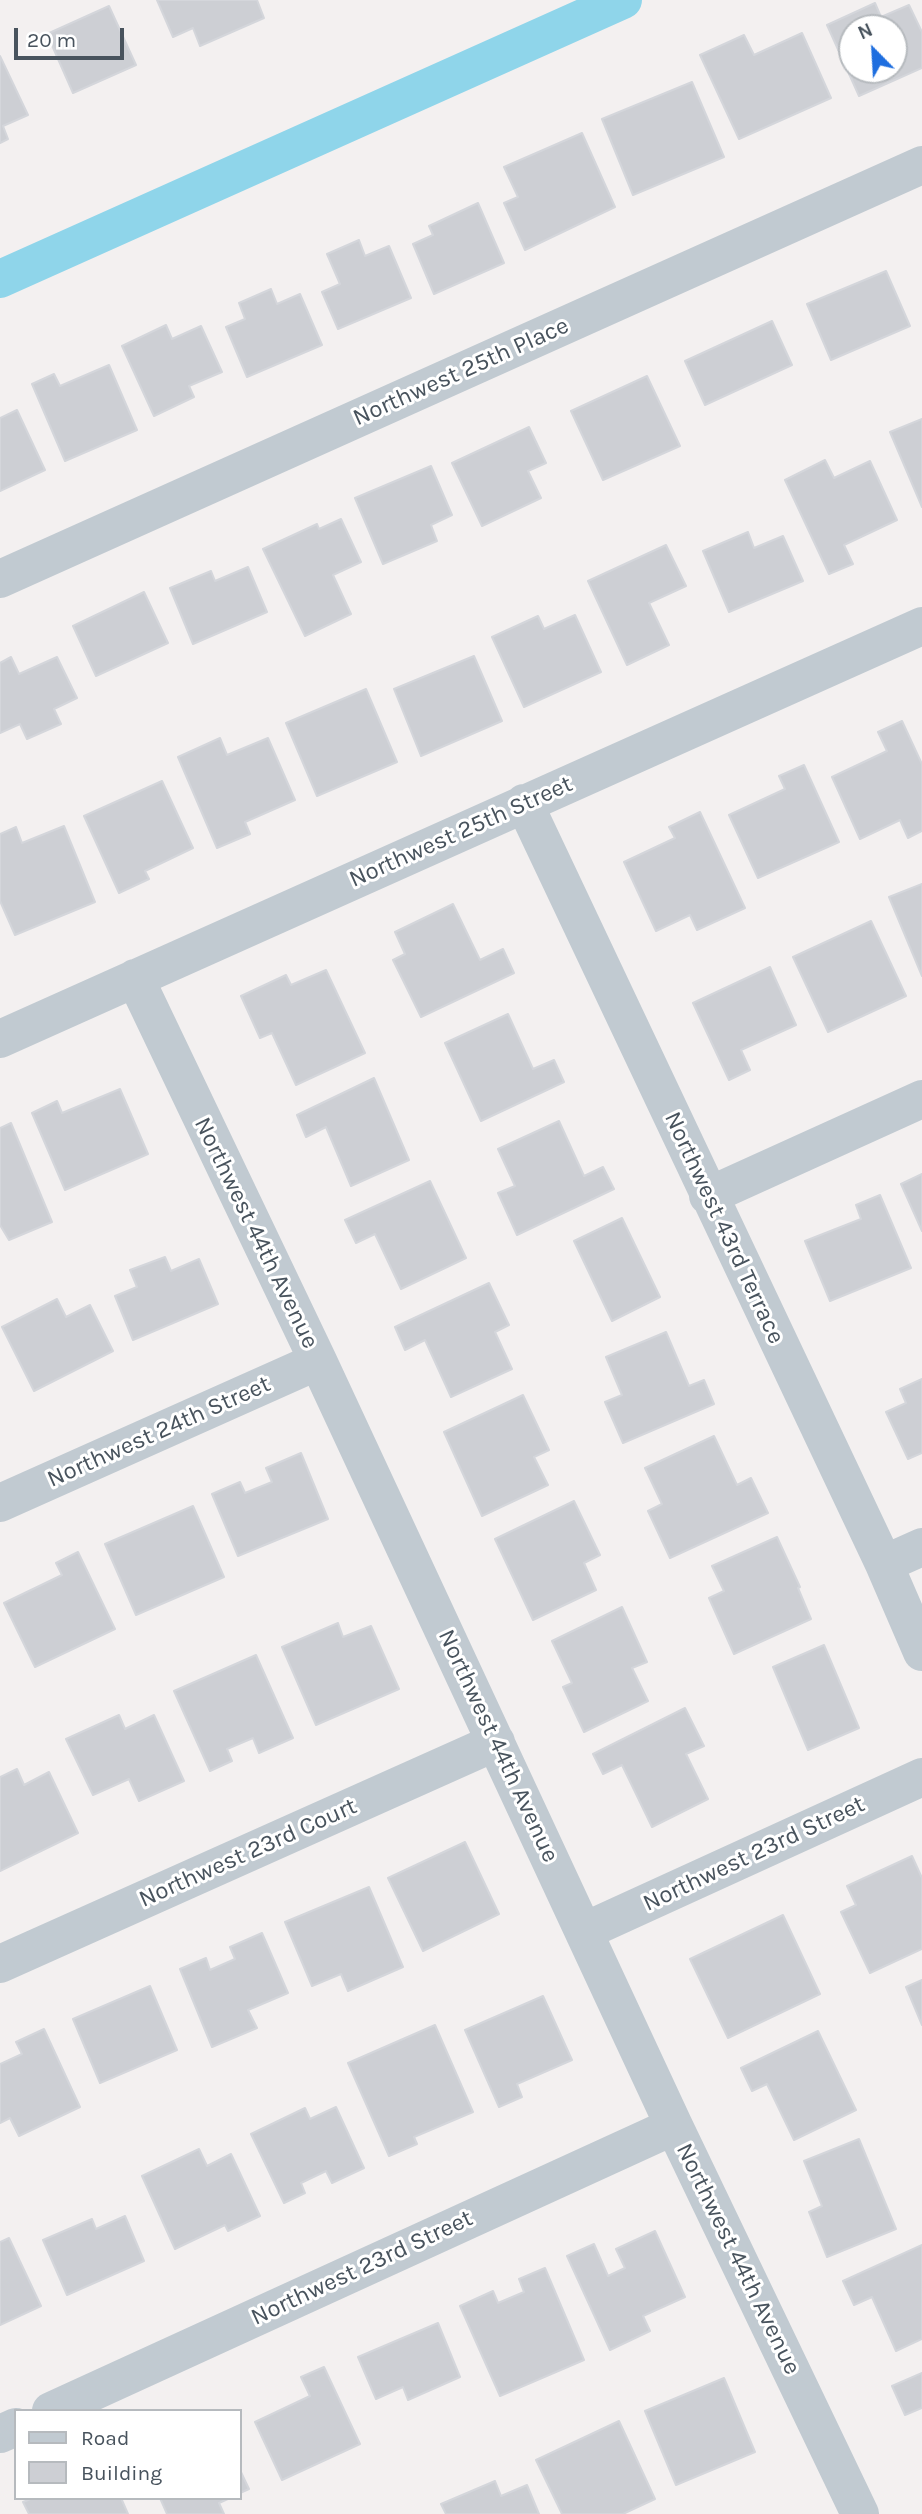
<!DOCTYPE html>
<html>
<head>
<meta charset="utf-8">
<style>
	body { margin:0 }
	#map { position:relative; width:922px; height:2514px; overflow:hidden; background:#f3f0f0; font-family:Karla,sans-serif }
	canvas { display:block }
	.legend { position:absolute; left:14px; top:2409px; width:228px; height:91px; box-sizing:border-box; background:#fff; border:2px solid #b6babe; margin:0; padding:9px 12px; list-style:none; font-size:21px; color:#48535d }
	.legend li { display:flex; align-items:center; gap:14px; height:35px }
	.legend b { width:35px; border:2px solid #b6babe }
	.north { position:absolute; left:838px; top:14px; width:70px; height:70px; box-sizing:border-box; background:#fff; border:2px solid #b6babe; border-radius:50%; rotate:336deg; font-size:19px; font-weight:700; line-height:28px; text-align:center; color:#48535d }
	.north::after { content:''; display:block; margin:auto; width:24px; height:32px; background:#1e6edf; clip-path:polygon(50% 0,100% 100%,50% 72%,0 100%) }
	.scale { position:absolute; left:14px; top:28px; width:110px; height:32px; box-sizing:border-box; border:4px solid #48535d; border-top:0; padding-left:9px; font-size:21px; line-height:24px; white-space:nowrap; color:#48535d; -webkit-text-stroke:5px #fff; paint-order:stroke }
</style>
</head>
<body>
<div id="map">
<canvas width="922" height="2514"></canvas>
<ul class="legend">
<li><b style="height:9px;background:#c1cad1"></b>Road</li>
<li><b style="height:19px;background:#cdcfd4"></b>Building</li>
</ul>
<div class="north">N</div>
<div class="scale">20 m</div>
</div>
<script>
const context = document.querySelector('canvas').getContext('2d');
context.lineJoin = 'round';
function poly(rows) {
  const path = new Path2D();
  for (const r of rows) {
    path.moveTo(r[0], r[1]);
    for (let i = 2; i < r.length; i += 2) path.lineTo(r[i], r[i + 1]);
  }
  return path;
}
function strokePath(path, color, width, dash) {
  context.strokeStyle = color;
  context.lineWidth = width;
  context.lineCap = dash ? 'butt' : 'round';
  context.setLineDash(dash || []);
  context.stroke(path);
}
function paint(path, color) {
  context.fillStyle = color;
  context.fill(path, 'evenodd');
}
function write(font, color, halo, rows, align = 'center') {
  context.font = font + ' Karla,sans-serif';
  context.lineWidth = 6;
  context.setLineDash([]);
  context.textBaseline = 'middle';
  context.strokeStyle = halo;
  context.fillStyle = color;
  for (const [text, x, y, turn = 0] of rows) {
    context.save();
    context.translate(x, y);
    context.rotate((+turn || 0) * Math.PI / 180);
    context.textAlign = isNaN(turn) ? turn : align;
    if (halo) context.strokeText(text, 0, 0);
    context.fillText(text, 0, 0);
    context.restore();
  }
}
const canal = poly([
	[0,279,623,0]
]);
const building = poly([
	[157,0,257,0,264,18,200,46,193,28,173,37,157,0],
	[875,3,881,17,909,5,922,32,922,68,859,96,827,25,875,3],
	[852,28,894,28,894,70,852,70,852,28],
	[109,6,136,65,73,93,47,34,109,6],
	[802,33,831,98,739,139,700,55,744,35,754,55,802,33],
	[0,56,28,115,3,126,8,139,0,143,0,56],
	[692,82,724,157,633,195,602,119,692,82],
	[582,133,615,207,525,250,504,203,518,197,504,167,582,133],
	[478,203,504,263,434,294,413,244,433,235,429,226,478,203],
	[359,240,365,256,389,246,411,298,338,329,322,292,340,284,327,254,359,240],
	[886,271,910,326,831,360,807,304,886,271],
	[271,289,277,304,300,294,322,345,247,377,226,327,245,319,239,303,271,289],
	[772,321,792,365,705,405,685,361,772,321],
	[166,325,172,339,201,326,222,372,189,386,194,397,154,416,122,346,166,325],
	[109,365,137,430,65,461,32,384,54,374,60,386,109,365],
	[647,376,680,446,603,480,571,411,647,376],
	[17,410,45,470,0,491,0,418,17,410],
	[922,419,922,507,890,432,922,419],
	[529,427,546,463,528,471,541,498,482,526,452,463,529,427],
	[825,460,834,478,870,461,897,520,844,545,853,564,829,574,785,480,825,460],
	[431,466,452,515,431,525,437,541,383,564,355,498,431,466],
	[341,519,361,562,333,575,351,614,305,636,263,549,317,524,319,529,341,519],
	[748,532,754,548,783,536,803,581,729,612,703,551,748,532],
	[666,545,686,586,649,603,669,645,627,665,588,581,666,545],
	[248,567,267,612,193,644,170,588,211,571,215,581,248,567],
	[144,592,168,643,96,676,73,626,144,592],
	[575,615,601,672,524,707,492,637,538,616,544,629,575,615],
	[474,656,502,721,421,756,394,689,474,656],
	[11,657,19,674,57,657,77,698,54,709,61,724,27,739,20,724,0,733,0,663,11,657],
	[366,689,397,762,317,796,286,723,366,689],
	[902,721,922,764,922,831,908,838,900,820,860,839,832,777,887,751,878,732,902,721],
	[220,738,227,755,268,738,295,800,245,822,250,834,217,848,178,757,220,738],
	[804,765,839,842,758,878,729,815,785,789,779,776,804,765],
	[162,781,193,848,145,871,149,879,119,893,84,816,162,781],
	[700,812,745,908,697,930,690,915,656,931,624,862,675,838,669,827,700,812],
	[64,826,95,902,15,935,0,901,0,834,16,827,22,843,64,826],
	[922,884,922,976,889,897,922,884],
	[453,904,480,960,503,949,514,973,421,1017,393,960,405,954,395,932,453,904],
	[871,921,906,996,828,1032,793,957,871,921],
	[770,967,796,1025,741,1050,750,1070,729,1080,693,1003,770,967],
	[326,970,365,1053,296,1085,272,1033,260,1038,241,996,286,975,291,985,326,970],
	[508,1014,533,1069,554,1060,564,1082,481,1121,445,1043,508,1014],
	[374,1078,409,1160,351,1186,326,1127,306,1137,297,1115,374,1078],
	[120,1089,148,1154,65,1190,32,1113,57,1101,62,1113,120,1089],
	[559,1121,584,1176,603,1167,614,1189,517,1235,498,1193,515,1186,498,1149,559,1121],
	[11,1123,52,1222,9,1240,0,1225,0,1128,11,1123],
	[922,1174,922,1231,901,1184,922,1174],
	[430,1181,466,1258,401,1289,375,1234,356,1243,345,1220,430,1181],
	[880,1195,911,1268,830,1301,805,1241,861,1219,856,1205,880,1195],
	[622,1218,660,1297,612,1321,574,1241,622,1218],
	[165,1257,171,1271,199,1259,218,1304,133,1340,115,1296,137,1287,130,1270,165,1257],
	[489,1283,509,1325,495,1332,512,1369,451,1397,425,1340,405,1350,395,1327,489,1283],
	[57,1299,66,1317,90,1305,113,1351,34,1391,2,1327,57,1299],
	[666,1332,689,1386,704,1380,714,1404,623,1443,605,1402,622,1395,606,1357,666,1332],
	[922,1379,922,1453,908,1459,886,1412,906,1403,900,1389,922,1379],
	[523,1395,549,1450,534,1457,548,1485,482,1516,444,1432,523,1395],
	[714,1436,737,1485,751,1478,768,1513,670,1558,648,1511,662,1504,645,1468,714,1436],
	[301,1453,328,1519,238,1556,212,1494,240,1482,245,1493,272,1482,266,1468,301,1453],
	[574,1501,600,1555,584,1563,596,1590,533,1620,495,1539,574,1501],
	[193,1506,224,1577,136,1615,105,1544,193,1506],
	[777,1537,800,1587,798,1588,811,1619,734,1654,709,1598,724,1591,712,1566,777,1537],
	[78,1552,115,1629,35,1667,4,1603,62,1575,56,1563,78,1552],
	[622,1607,647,1662,632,1668,648,1701,584,1732,563,1687,572,1683,552,1641,622,1607],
	[338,1623,343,1637,371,1626,399,1689,316,1725,282,1647,338,1623],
	[824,1645,859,1728,808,1750,773,1667,824,1645],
	[256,1655,293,1738,259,1753,253,1738,227,1749,232,1761,210,1771,174,1691,256,1655],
	[685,1708,704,1746,686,1754,708,1799,652,1827,622,1765,603,1774,593,1754,685,1708],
	[119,1715,125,1729,154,1715,184,1781,139,1801,129,1779,93,1795,66,1739,119,1715],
	[17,1769,24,1785,49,1772,78,1833,0,1871,0,1777,17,1769],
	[465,1842,499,1914,423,1951,388,1878,465,1842],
	[912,1856,922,1878,922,1949,870,1973,841,1912,856,1905,847,1886,912,1856],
	[369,1887,403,1967,348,1991,341,1974,312,1986,285,1922,369,1887],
	[783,1915,820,1994,728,2038,690,1959,783,1915],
	[262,1933,288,1993,248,2010,257,2028,212,2047,180,1969,206,1958,210,1970,235,1959,230,1947,262,1933],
	[922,1980,922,2025,906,1987,922,1980],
	[150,1986,177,2050,100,2083,73,2019,150,1986],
	[543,1996,572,2060,517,2084,522,2097,499,2107,465,2030,543,1996],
	[435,2025,473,2112,414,2137,417,2144,389,2156,348,2063,435,2025],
	[44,2029,80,2107,19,2136,10,2118,0,2123,0,2064,22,2054,16,2042,44,2029],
	[818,2031,856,2110,794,2140,767,2084,752,2091,741,2068,818,2031],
	[336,2107,364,2168,332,2183,326,2171,301,2183,305,2193,284,2203,251,2134,305,2108,310,2119,336,2107],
	[859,2139,896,2229,827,2257,809,2212,822,2206,804,2161,859,2139],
	[199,2149,207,2166,231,2154,260,2216,228,2231,225,2225,175,2249,142,2176,199,2149],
	[125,2216,144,2261,67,2295,43,2240,92,2219,96,2229,125,2216],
	[655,2231,685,2297,643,2316,650,2331,610,2350,567,2256,594,2244,608,2276,625,2268,616,2249,655,2231],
	[9,2238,41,2306,0,2325,0,2242,9,2238],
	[922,2245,922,2339,896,2351,872,2297,854,2305,843,2281,922,2245],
	[545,2268,584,2360,500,2396,460,2306,493,2291,498,2303,524,2292,519,2279,545,2268],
	[438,2323,460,2377,408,2400,403,2387,376,2399,358,2357,438,2323],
	[324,2367,360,2444,282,2480,255,2422,310,2396,301,2377,324,2367],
	[922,2373,922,2408,905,2415,892,2386,922,2373],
	[724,2378,755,2452,676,2485,645,2411,724,2378],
	[619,2421,655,2499,623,2514,562,2514,536,2460,619,2421],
	[240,2470,249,2489,240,2493,240,2470],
	[495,2481,501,2496,527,2485,539,2514,446,2514,441,2504,495,2481],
	[33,2498,121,2498,128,2514,29,2514,23,2502,33,2498],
	[160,2498,230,2498,219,2503,224,2514,167,2514,160,2498]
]);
const minor = poly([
	[0,579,922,165],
	[524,803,884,1564,922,1652],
	[135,978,318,1361,674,2126,860,2514],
	[0,1039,922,626],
	[708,1196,922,1099],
	[0,1503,318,1361],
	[884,1564,922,1547],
	[585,1931,922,1777],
	[0,1964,496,1742],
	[51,2411,674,2126],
	[0,2434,16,2427]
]);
const streetNames = [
	["Northwest 25th Place",461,372,-24],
	["Northwest 25th Street",461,832,-24],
	["Northwest 43rd Terrace",724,1228,65],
	["Northwest 44th Avenue",256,1233,64],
	["Northwest 24th Street",159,1432,-24],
	["Northwest 44th Avenue",498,1746,65],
	["Northwest 23rd Court",248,1853,-24],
	["Northwest 23rd Street",754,1854,-25],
	["Northwest 44th Avenue",738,2259,64],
	["Northwest 23rd Street",362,2268,-25]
];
strokePath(canal, '#8fd5ea', 38);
paint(building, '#cdcfd4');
strokePath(building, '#d4d6db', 2);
strokePath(minor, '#c1cad1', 38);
write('24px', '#48535d', '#fff', streetNames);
</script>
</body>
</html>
